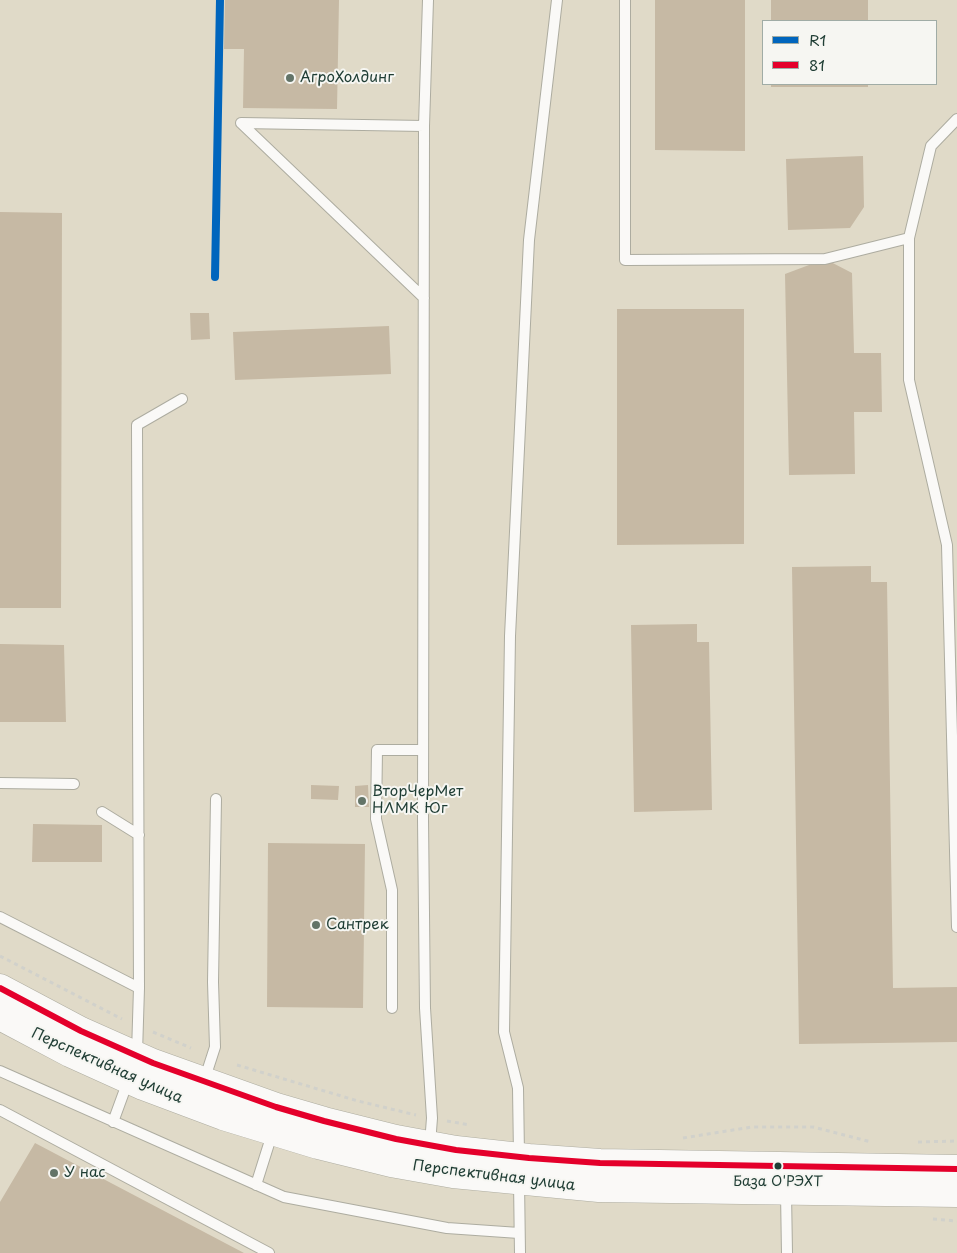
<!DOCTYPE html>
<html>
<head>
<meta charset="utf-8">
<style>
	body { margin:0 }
	#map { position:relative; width:957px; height:1253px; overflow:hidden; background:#e0dac8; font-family:"Playpen Sans",sans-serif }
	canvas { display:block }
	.legend { position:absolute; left:762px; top:20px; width:175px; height:65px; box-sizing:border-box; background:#f6f6f2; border:1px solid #a0aca6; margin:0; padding:6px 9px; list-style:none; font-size:15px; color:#1f3d34 }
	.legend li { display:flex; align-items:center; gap:10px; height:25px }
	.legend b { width:25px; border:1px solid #a0aca6 }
</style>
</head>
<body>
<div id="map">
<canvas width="957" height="1253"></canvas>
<ul class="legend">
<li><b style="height:6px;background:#0065bd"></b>R1</li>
<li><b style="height:6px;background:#e4002b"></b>81</li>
</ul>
</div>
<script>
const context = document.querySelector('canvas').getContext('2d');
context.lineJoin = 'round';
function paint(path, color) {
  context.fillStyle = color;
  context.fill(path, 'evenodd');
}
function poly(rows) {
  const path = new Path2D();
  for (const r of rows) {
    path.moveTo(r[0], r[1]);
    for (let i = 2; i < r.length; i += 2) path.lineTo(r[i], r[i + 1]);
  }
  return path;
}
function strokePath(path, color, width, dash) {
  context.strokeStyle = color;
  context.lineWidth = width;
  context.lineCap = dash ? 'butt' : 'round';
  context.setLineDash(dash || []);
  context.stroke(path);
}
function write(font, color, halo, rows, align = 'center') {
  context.font = font + ' "Playpen Sans",sans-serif';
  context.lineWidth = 4;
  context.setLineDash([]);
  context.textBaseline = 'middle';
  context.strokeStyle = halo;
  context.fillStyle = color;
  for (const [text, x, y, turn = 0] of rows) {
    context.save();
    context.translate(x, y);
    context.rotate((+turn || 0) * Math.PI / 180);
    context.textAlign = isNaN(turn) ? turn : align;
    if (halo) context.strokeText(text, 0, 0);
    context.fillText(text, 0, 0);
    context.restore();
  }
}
const building = poly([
	[225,0,339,0,337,109,243,108,244,49,224,49],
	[655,0,745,0,745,151,655,150],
	[771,0,868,0,868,21,771,21],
	[771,84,868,84,868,87,771,87],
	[863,156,864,207,850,228,788,230,786,159],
	[0,212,62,213,61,608,0,608],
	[825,259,852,273,854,353,881,353,882,412,854,412,855,474,789,475,785,274],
	[617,309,744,309,744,544,617,545],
	[190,313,209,313,210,339,191,340],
	[389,326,391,374,235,380,233,332],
	[871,566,871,582,887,582,893,988,957,987,957,1042,799,1044,792,567],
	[697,624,697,642,709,642,712,810,634,812,631,625],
	[0,644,64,645,66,722,0,722],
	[311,785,339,786,338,800,311,799],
	[368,785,369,807,355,807,355,786],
	[33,824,102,825,102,862,32,862],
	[268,843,365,844,363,1008,267,1007],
	[35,1143,244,1253,0,1253,0,1202]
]);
const path = poly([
	[0,956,122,1019],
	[153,1032,191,1048],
	[237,1065,358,1101,416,1115],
	[447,1121,470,1125],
	[683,1138,752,1127,813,1127,871,1142],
	[918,1142,957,1141],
	[933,1219,957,1221]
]);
const service = poly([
	[428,0,424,126,423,819,425,1008,432,1118,430,1144],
	[625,0,625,260,825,259,909,238],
	[957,119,931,146,909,238,909,380,947,545,957,927],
	[241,123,424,298],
	[241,123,424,126],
	[0,783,74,784],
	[102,812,139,835],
	[0,917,139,988,137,1053],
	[139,988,137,425,182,399],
	[392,1008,392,890,376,819,377,750,423,750],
	[0,1071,284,1197,447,1228,519,1233],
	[204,1081,215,1047,213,982,216,799],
	[0,1110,269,1253],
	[113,1122,128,1081],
	[519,1155,518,1088,504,1032,510,636,529,240,557,0],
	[519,1182,520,1253],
	[256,1185,273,1131],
	[786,1193,787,1253]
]);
const primary = poly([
	[0,988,81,1031,153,1063,276,1107,324,1121,396,1139,456,1150,529,1158,600,1163,957,1169],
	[0,1016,70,1053,143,1086,223,1116,318,1145,391,1163,453,1174,599,1188,957,1193]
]);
const bus1 = poly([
	[0,988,81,1031,153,1063,276,1107,324,1121,396,1139,456,1150,529,1158,600,1163,957,1169]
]);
const rail1 = poly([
	[215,277,220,0]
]);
const markers = [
	[290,78,5,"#637468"],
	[362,801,5,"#637468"],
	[316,925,5,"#637468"],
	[778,1166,4.5,"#1f3d34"],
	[54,1173,5,"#637468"]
];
const busNames = [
	["База О'РЭХТ",778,1182]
];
const poiNames = [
	["АгроХолдинг",300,78],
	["ВторЧерМет",372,792],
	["НЛМК Юг",372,809],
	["Сантрек",326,925],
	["У нас",64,1173]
];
const streetNames = [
	["Перспективная улица",107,1066,24],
	["Перспективная улица",494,1176,7]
];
paint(building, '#c6b9a4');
strokePath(service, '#adaca0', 12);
strokePath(primary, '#adaca0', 29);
strokePath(path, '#d1d1cb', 3, [4, 4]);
strokePath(service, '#faf9f7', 10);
strokePath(primary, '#faf9f7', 28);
strokePath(bus1, '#e4002b', 6);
strokePath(rail1, '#0065bd', 8);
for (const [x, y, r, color] of markers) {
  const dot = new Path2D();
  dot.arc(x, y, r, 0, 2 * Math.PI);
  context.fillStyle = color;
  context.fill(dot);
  strokePath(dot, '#f6f6f2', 2);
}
write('14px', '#1f3d34', '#f6f6f2', busNames);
write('15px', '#1f3d34', '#f6f6f2', poiNames, 'left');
write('15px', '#1f3d34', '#f6f6f2', streetNames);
</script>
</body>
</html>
